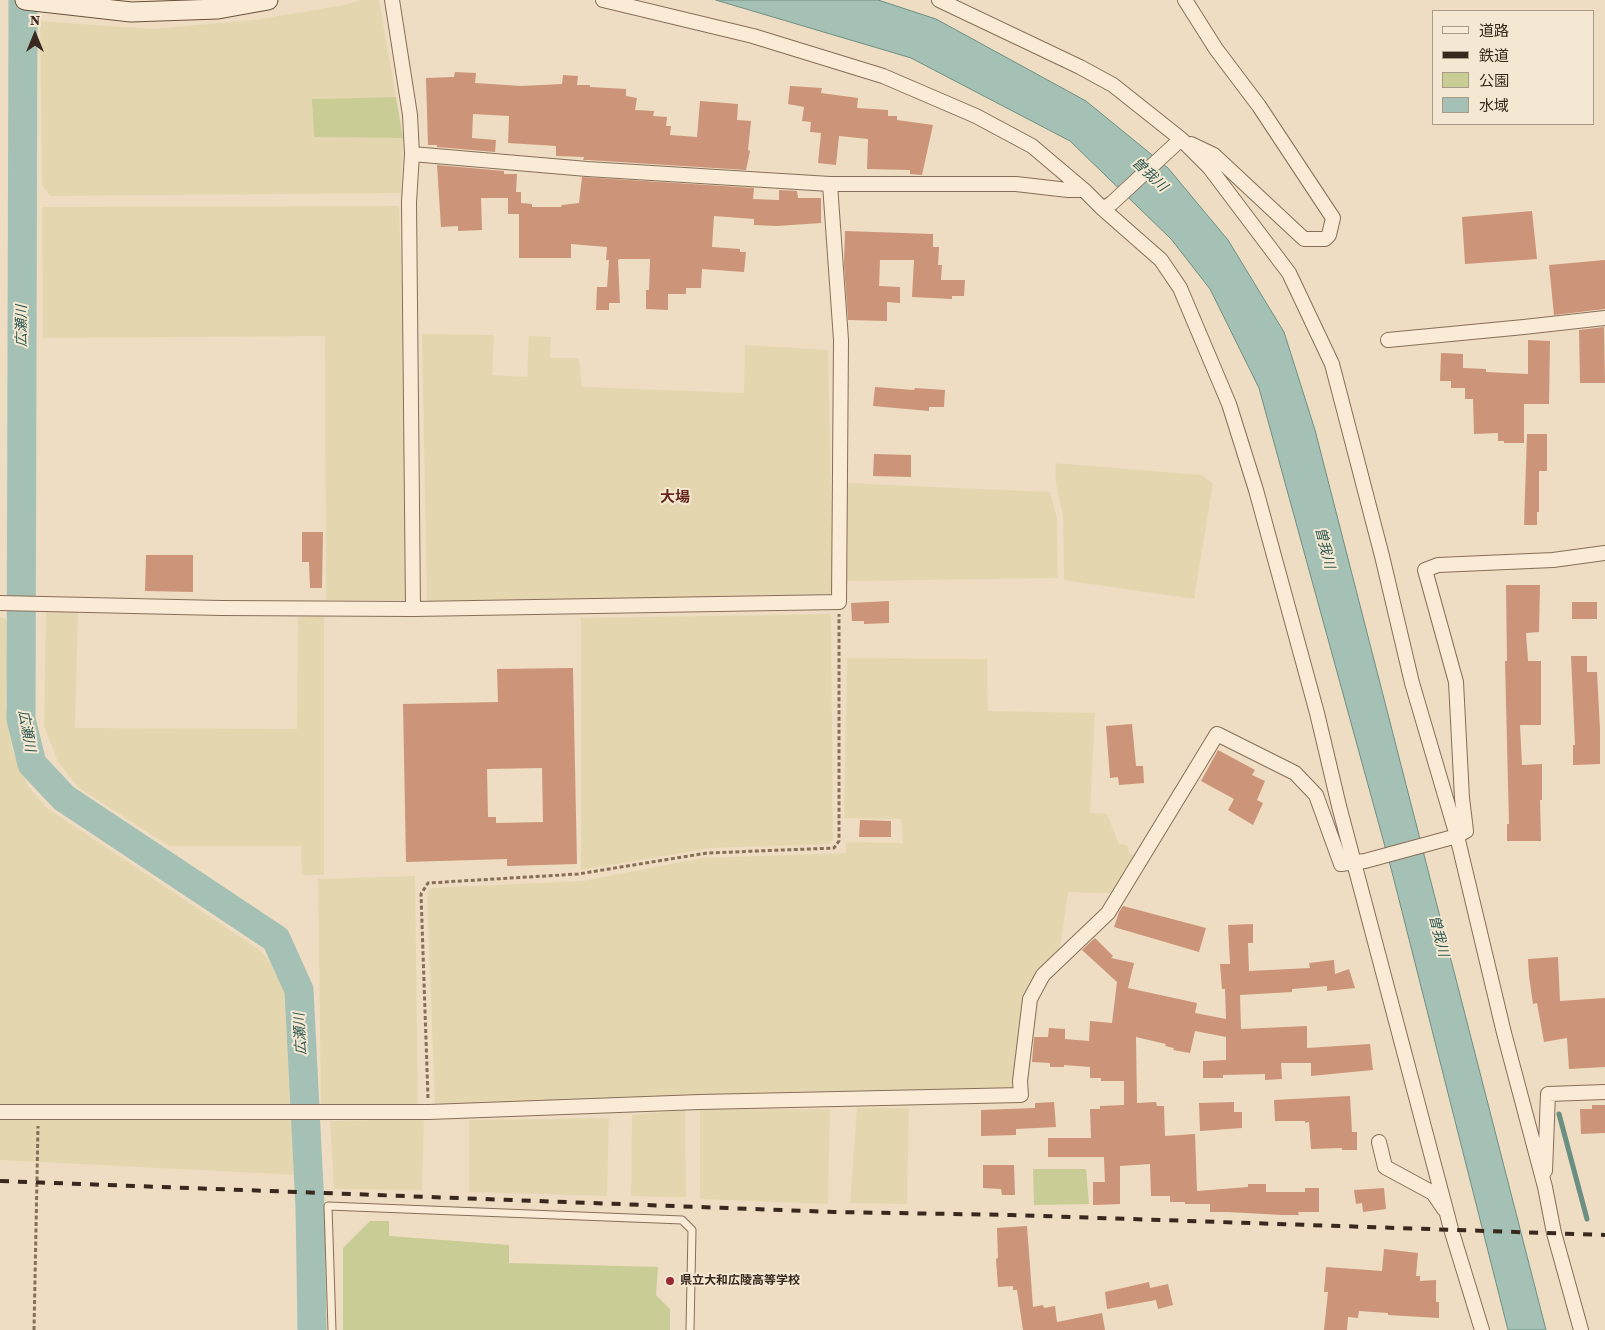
<!DOCTYPE html>
<html>
<head>
<meta charset="utf-8">
<style>
  body { margin:0 }
  #map { position:relative; width:1605px; height:1330px; overflow:hidden; background:#eeddc2; font-family:"Source Serif 4","Noto Sans JP",serif }
  canvas { display:block }
  .legend { position:absolute; left:1432px; top:10px; width:162px; height:115px; box-sizing:border-box; background:#f5e8d2; border:1px solid #a99b8a; margin:0; padding:6px 9px; list-style:none; font-size:15px; color:#38281e }
  .legend li { display:flex; align-items:center; gap:10px; height:25px }
  .legend b { width:25px; border:1px solid #a99b8a }
  .north { position:absolute; left:10px; top:10px; width:50px; height:50px; -webkit-text-stroke:4px #f5e8d2; paint-order:stroke; rotate:0deg; font-size:14px; font-weight:700; line-height:20px; text-align:center; color:#38281e }
  .north::after { content:''; display:block; margin:auto; width:18px; height:22px; background:#38281e; clip-path:polygon(50% 0,100% 100%,50% 72%,0 100%) }
</style>
</head>
<body>
<div id="map">
<canvas width="1605" height="1330"></canvas>
<ul class="legend">
<li><b style="height:6px;background:#f9ebd5"></b>道路</li>
<li><b style="height:6px;background:#38281e"></b>鉄道</li>
<li><b style="height:14px;background:#cacc96"></b>公園</li>
<li><b style="height:14px;background:#a5c1b6"></b>水域</li>
</ul>
<div class="north">N</div>
</div>
<script>
const c = document.querySelector('canvas').getContext('2d');
c.lineJoin = 'round';
function fill(path, color) { c.fillStyle = color; c.fill(path, 'evenodd'); }
function strokePath(path, color, width, dash) { c.strokeStyle = color; c.lineWidth = width; c.lineCap = dash ? 'butt' : 'round'; c.setLineDash(dash || []); c.stroke(path); }
function label(font, color, halo, rows, align = 'center') {
  c.font = font + ' "Source Serif 4","Noto Sans JP",serif'; c.lineWidth = 4; c.setLineDash([]); c.textBaseline = 'middle'; c.strokeStyle = halo; c.fillStyle = color; for (const [text, x, y, turn = 0] of rows) {
    c.save(); c.translate(x, y); c.rotate((+turn || 0) * Math.PI / 180); c.textAlign = isNaN(turn) ? turn : align; if (halo) c.strokeText(text, 0, 0); c.fillText(text, 0, 0); c.restore();
  }
}
const farmland = new Path2D(`
  M361,0H379L396,97L313,99L314,137L403,138L401,193L50,196L42,185L40,21L151,29L254,20L344,5Z
  M399,206L404,336L409,600H326L325,336L43,338L42,207Z
  M422,334L494,335L492,375L527,377L529,336L551,337L550,358H579L582,387L744,393L745,345L828,350L833,588L828,597L427,604Z
  M1055,463L1202,475L1213,484L1194,599L1064,580L1063,516L1056,484Z
  M845,483L1050,492L1057,518L1058,578L847,581Z
  M46,612H78L75,728L297,729L298,617L324,616V875H302L301,846H169L79,788L58,762L44,726Z
  M831,614L833,838L830,844L711,848L581,870V618Z
  M0,618H5L11,627L5,702L12,749L28,786L47,808L261,951L277,971L287,990L294,1017L298,1125V1175L0,1160Z
  M847,658L987,659L988,711L1095,713L1090,813L1107,814L1119,844L1127,845L1130,854H1140L1115,893L1068,892L1059,957L1036,981L1018,1083L1011,1091L435,1106L427,894L431,888L583,881L702,858L846,853V842L903,843L901,819L844,818Z
  M415,876L418,1108L321,1107L318,879Z
  M857,1108H909L907,1204L850,1203Z
  M700,1109H830L828,1204L700,1199Z
  M685,1110L686,1197L631,1196L632,1115Z
  M609,1118L607,1196L469,1192V1120Z
  M424,1119L422,1190L334,1189L330,1121Z`);
const green = new Path2D(`
  M396,97L403,138L314,137L312,99Z
  M1033,1169H1086L1089,1204L1034,1205Z
  M370,1221H389V1236L509,1245V1263L658,1267L656,1295L670,1309V1330H343V1248Z`);
const water = new Path2D(`
  M716,0H878L936,19L1086,101L1168,168L1228,240L1284,332L1315,430L1546,1330H1508L1392,872L1259,388L1210,289L1171,239L1070,141L911,58Z`);
const stream = new Path2D(`
  M1559,1114L1587,1219`);
const river = new Path2D(`
  M23,0L21,719L32,764L64,798L276,939L299,990L310,1207L312,1330`);
const building = new Path2D(`
  M455,72L476,73L475,83L521,86L562,84L563,75L578,76L577,85H590V87L626,89V96L637,98L635,110L654,111L653,116L667,117L666,126H671L670,135L697,137L700,101L738,104L737,120L751,121L748,150L750,151L746,170L588,160H583L584,157L556,156V146L508,143L509,116L473,114L472,138L496,140L495,152L437,147V145H428L426,78L454,77Z
  M790,86L822,88L821,93L858,98L857,108L888,110V116H897V120L933,125L922,175L910,174V170L867,169L868,139L839,136L836,165L818,163L821,133L810,132L811,122L802,121L804,107L788,104Z
  M437,165L504,171V174H517L516,192H521V203L532,204V207H561L562,205L579,203L582,177L754,188L753,199L779,200V190L797,191L798,198H821V223L777,226L754,225V219L714,216L712,247L740,249V252H746L744,272L702,269L701,288H686V294H668V310L646,309V290H649L650,259H620L618,260L620,303H609V310H596L597,287H607L609,260H606L607,247L571,244V258H519V214H508V198H481L482,230L458,231V226L441,227Z
  M1532,211L1537,259L1465,264L1462,217Z
  M845,231L933,234V247H939L938,265H942L941,280H965L964,296H952V299L912,297L914,260H880L879,286L900,287V303L887,302V321L848,320L844,264Z
  M1605,260V309L1554,315L1549,265Z
  M1604,327L1605,383H1580L1579,330Z
  M1528,340L1550,341L1549,404H1524V443H1504V441H1498V433L1474,434L1473,399H1465V388H1451V381H1440L1441,353L1463,354V368L1486,369V372L1528,374Z
  M875,387L914,390L915,388L945,390L944,407H929V411L873,406Z
  M1527,434H1547V471H1539V512H1537V525H1524Z
  M874,454L911,455V477L873,476Z
  M302,532H323L322,588H310L309,562H302Z
  M146,555H193V592L145,591Z
  M1506,585H1540L1539,632L1526,633L1528,661H1541V725H1520L1522,765L1542,764V800H1540L1541,841H1507V824H1509L1505,661H1507Z
  M889,601V623L864,624V621H852L851,603Z
  M1572,602H1597V619H1572Z
  M1571,656H1587V672H1597L1600,730V764L1573,765V745H1575Z
  M573,668L577,864L507,866V859L406,862L403,704L498,702L497,669ZM542,768L543,822L496,823V817H488L487,769Z
  M1132,724L1136,766H1143L1144,783L1119,785L1118,777L1110,778L1106,726Z
  M1218,750L1255,770L1252,775L1265,781L1257,800L1263,803L1253,825L1228,810L1234,799L1201,781Z
  M860,820L891,821V837H859Z
  M1123,906L1206,928L1199,952L1114,927L1119,912Z
  M1253,924V943H1248L1249,971L1310,968L1309,963L1334,960L1335,974L1349,969L1355,988L1327,991V986L1292,989V992L1240,995L1241,1029L1307,1026V1048L1370,1044L1373,1070L1311,1076V1063H1281L1282,1079L1265,1080V1074L1223,1075V1078H1203V1061L1226,1060V1037L1195,1031L1190,1053L1173,1050L1174,1048L1165,1046L1166,1044L1136,1037L1137,1103L1156,1102L1157,1106H1164L1165,1136L1195,1134L1197,1191L1248,1187V1184H1266V1192H1305V1188H1319V1212H1298L1299,1215H1282L1228,1212H1210V1204H1185V1202H1170V1196H1151L1150,1164L1120,1166V1204L1093,1205V1182H1105L1104,1157H1048V1138H1091L1090,1109H1100V1106L1124,1105V1081H1101V1078H1090V1067L1064,1065V1067H1050V1063L1032,1062L1034,1037H1048L1049,1028L1065,1029V1039L1089,1041L1090,1021L1112,1023L1117,982L1082,950L1095,938L1113,956L1111,958L1134,963L1128,988L1197,1003L1195,1013L1226,1019L1225,989H1222L1220,964H1230L1228,925Z
  M1558,957L1560,1001L1605,998V1067L1569,1069L1567,1038L1544,1042L1537,1003L1533,1004L1529,976L1528,959Z
  M1350,1096L1352,1132H1357V1150H1342V1148L1311,1149L1309,1122L1305,1123V1121H1275L1274,1100Z
  M1054,1102L1056,1127L1016,1129V1135L981,1136V1110L1035,1108V1103Z
  M1234,1102V1112H1242V1128L1200,1131L1199,1103Z
  M1592,1105H1605V1133L1581,1134L1580,1109H1592Z
  M983,1165H1014L1015,1195H1002L1001,1189L983,1188Z
  M1384,1188L1386,1209L1363,1212L1362,1203L1356,1204L1354,1190Z
  M1027,1226L1033,1307L1043,1305L1044,1308L1055,1306L1057,1322L1102,1313L1105,1330H1023L1017,1290H1013V1286L998,1287L996,1259L998,1258L997,1228Z
  M1384,1249L1418,1253L1416,1276H1420V1281L1436,1280V1302H1439V1318L1388,1315V1313L1359,1311L1358,1318L1348,1317L1347,1330H1324L1328,1292H1324L1326,1267L1382,1271Z
  M1149,1282L1150,1288L1168,1284L1173,1305L1158,1309L1156,1300L1107,1309L1105,1292Z`);
const path = new Path2D(`
  M428,1098L421,894L428,883L578,874L707,853L834,848L839,841V614
  M34,1330L38,1126`);
const service = new Path2D(`
  M332,1330L328,1206L682,1220L692,1230L690,1330`);
const minor = new Path2D(`
  M392,0L410,115L412,154L409,202L413,609
  M603,0L753,36L883,76L976,116L1032,146L1084,190L1103,209L1161,260L1180,288L1229,404L1256,490L1317,713L1339,806L1451,1229L1482,1330
  M939,0L1080,67L1113,85L1181,139L1209,167L1289,273L1332,364L1382,556L1412,683L1457,836L1504,1033L1545,1187L1554,1233L1581,1330
  M1185,0L1216,49L1259,106L1333,218L1329,235L1325,239H1304L1214,155L1191,144
  M412,154L587,169L830,184H1016L1068,190H1084
  M1103,209L1112,203L1181,139
  M1388,340L1524,327L1605,318
  M0,603L221,608L413,609L839,602L841,340L830,184
  M0,1112H429L700,1102L1021,1095L1020,1081L1030,999L1043,975L1108,913L1217,734L1295,773L1316,795L1341,864L1365,861L1457,836L1466,831L1462,798L1456,682L1425,570L1438,565L1553,560L1605,553
  M1379,1142L1385,1167L1433,1193L1444,1209
  M1545,1171L1548,1094L1605,1092`);
const secondary = new Path2D(`
  M25,0L131,12L218,9L268,0`);
const rail = new Path2D(`
  M0,1181L834,1212L1012,1215L1605,1235`);
const markers = [
  [670,1281,5,"#972933"]
];
const poiNames = [
  ["県立大和広陵高等学校",680,1281]
];
const waterNames = [
  ["曽我川",1149,175,43],
  ["広瀬川",22,326,-90],
  ["曽我川",1324,548,76],
  ["広瀬川",26,731,80],
  ["曽我川",1438,936,76],
  ["広瀬川",301,1034,-93]
];
const quarterNames = [
  ["大場",675,498]
];
fill(farmland, '#e4d7b0');
fill(green, '#cacc96');
fill(water, '#a5c1b6');
strokePath(water, '#6c8f83', 1);
strokePath(stream, '#6c8f83', 5);
strokePath(river, '#a5c1b6', 29);
fill(building, '#cc9478');
strokePath(service, '#886e59', 9);
strokePath(minor, '#886e59', 16);
strokePath(secondary, '#6a503d', 21);
strokePath(path, '#886e59', 3, [4, 2.5]);
strokePath(service, '#f9ebd5', 7);
strokePath(minor, '#f9ebd5', 14);
strokePath(secondary, '#f9ebd5', 19);
strokePath(rail, '#38281e', 4, [9, 9]);
for (const [x, y, r, color] of markers) { const dot = new Path2D(); dot.arc(x, y, r, 0, 2 * Math.PI); c.fillStyle = color; c.fill(dot); strokePath(dot, '#f5e8d2', 2); }
label('bold 12px', '#38281e', '#f5e8d2', poiNames, 'left');
label('italic 14px', '#2d5851', '#f5e8d2', waterNames);
label('bold 15px', '#65261d', '#f5e8d2', quarterNames);
</script>
</body>
</html>
